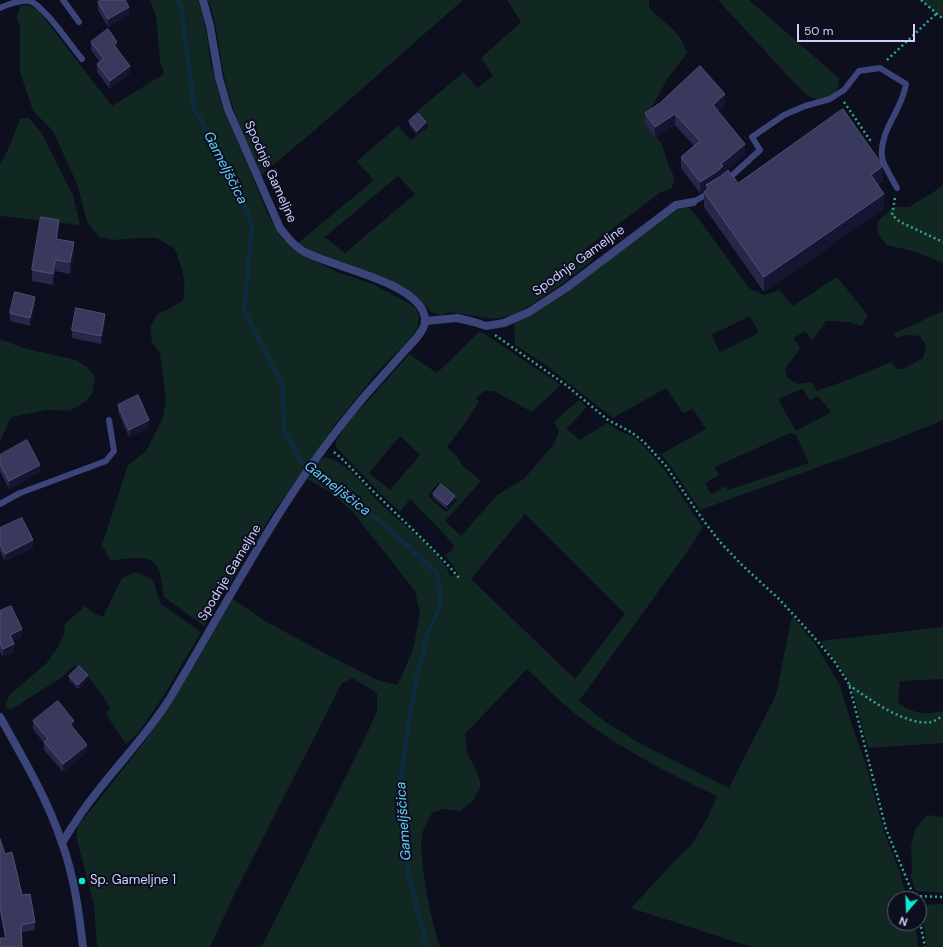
<!DOCTYPE html>
<html>
<head>
<meta charset="utf-8">
<style>
  body { margin:0 }
  #map { position:relative; width:943px; height:947px; overflow:hidden; background:#0d0e1e; font-family:"DM Sans",sans-serif }
  canvas { display:block }
  .north { position:absolute; left:887px; top:891px; width:40px; height:40px; box-sizing:border-box; background:#0d0e1e; border:1px solid #5a5c77; border-radius:50%; rotate:199deg; font-size:11px; font-weight:700; line-height:16px; text-align:center; color:#cdd1fc }
  .north::after { content:''; display:block; margin:auto; width:14px; height:18px; background:#0ee7d1; clip-path:polygon(50% 0,100% 100%,50% 72%,0 100%) }
  .scale { position:absolute; left:797px; top:24px; width:118px; height:18px; box-sizing:border-box; border:2px solid #cdd1fc; border-top:0; padding-left:5px; font-size:12px; line-height:14px; white-space:nowrap; color:#cdd1fc; -webkit-text-stroke:3px #0d0e1e; paint-order:stroke }
</style>
</head>
<body>
<div id="map">
<canvas width="943" height="947"></canvas>
<div class="north">N</div>
<div class="scale">50 m</div>
</div>
<script>
const c = document.querySelector('canvas').getContext('2d');
c.lineJoin = 'round';
function fill(path, color) { c.fillStyle = color; c.fill(path, 'evenodd'); }
function strokePath(path, color, width, dash) { c.strokeStyle = color; c.lineWidth = width; c.lineCap = dash ? 'butt' : 'round'; c.setLineDash(dash || []); c.stroke(path); }
function label(font, color, halo, rows, align = 'center') {
  c.font = font + ' "DM Sans",sans-serif'; c.lineWidth = 4; c.setLineDash([]); c.textBaseline = 'middle'; c.strokeStyle = halo; c.fillStyle = color; for (const [text, x, y, turn = 0] of rows) {
    c.save(); c.translate(x, y); c.rotate((+turn || 0) * Math.PI / 180); c.textAlign = isNaN(turn) ? turn : align; if (halo) c.strokeText(text, 0, 0); c.fillText(text, 0, 0); c.restore();
  }
}
const green = new Path2D(`
  M150,0H198L202,11L207,36L211,65L220,99L268,214L281,237L294,250L337,272L373,284L410,304L416,309L419,316L417,329L408,341L379,370L334,426L311,459L271,516L204,626L164,597C162,588 162,577 158,568C157,566 154,562 152,561C144,556 120,559 111,561L104,549L101,548L128,465L146,451L163,418L166,400L160,353L152,342L150,328L158,313L167,310L183,301C187,279 182,270 175,249L157,238H137L114,240L99,237L87,222L77,184L53,131L33,111L20,72V28L17,17L20,6L28,5L38,10L112,106L164,74L160,61L156,16Z
  M208,0H463L315,130L261,175C247,145 233,113 225,80C219,54 218,26 208,0Z
  M507,0H649V7C658,19 672,25 680,38C683,42 685,48 687,53L668,78L650,110L649,127L662,144L668,164L675,179L671,189L661,192L584,250L593,260L562,284L537,301L513,315L494,319L449,312L440,315L432,313L416,295L404,288L378,275L314,252L298,243L373,181L369,174L356,162L398,126L411,140L428,127L417,111L464,72L477,88L493,76L481,58L521,22ZM398,176L415,194L345,253L325,237Z
  M718,0H749L839,78C838,91 836,94 826,101L809,97L786,74Z
  M920,0H943V19Z
  M29,118L41,132L73,195L80,225L0,216V165L10,145L20,119Z
  M943,185V263L913,251L886,245L877,231L878,221L894,207H909L932,193Z
  M688,207L695,214L750,289L765,295L779,290L793,306L837,277L868,315L862,326L850,322L826,321L812,341L805,331L794,338L800,349L785,369L787,378L799,384L812,382L817,391L847,380L891,362L897,369H903L923,358L926,346L920,336L907,335L897,338L893,334L943,311V420L896,439L700,510L671,467L661,454L706,429L693,409L683,413L666,388L613,418L543,363L515,345L514,323L626,247L680,208ZM750,316L759,333L720,352L711,335ZM802,389L810,400L818,396L831,412L796,431L778,399ZM790,433L796,435L809,463L728,490L726,486L711,494L705,483L719,475L715,467Z
  M480,331L561,385L532,412L494,391H484L476,398L479,402L468,419L447,447L456,455L463,466L481,481L445,521L461,536L497,495L524,479L554,444L559,431L554,422L579,400L587,407L566,429L580,440L607,423L621,432L634,437L643,445L664,469L694,515L703,527L687,552L579,701L607,723L641,744L729,788L776,695L792,616L814,642L840,685L849,716L866,765L884,832L897,865L908,899H895V923H915L918,947H751L631,908L670,866L692,844L709,815L717,796C672,775 626,752 586,722C565,707 546,687 527,669L465,734L467,753L476,769L481,785L473,801L460,811L443,809L432,813C428,821 423,828 422,836C420,846 422,857 423,868C426,895 432,921 440,947H259L263,944L364,740L377,711V693L353,678L342,683L236,891L210,947H97L94,905L76,836L78,826L145,741L193,667L233,599L265,621L317,649L377,680L397,685L404,671L413,649L420,613L415,591L352,511L327,490L307,479L320,460L325,457C332,459 338,461 344,466C357,476 369,492 381,504C397,520 446,556 450,576L459,575L445,555L452,551L454,546L445,535L410,499L400,512L380,493L336,447V442L347,423L374,394L409,354L437,373ZM400,436L420,455L390,490L369,473ZM438,483L457,500L446,512L428,496ZM525,514L625,614L575,679L471,579Z
  M0,339L23,348L76,360L87,367L95,377L92,393L86,401L77,407L69,411L46,410L11,417L0,442Z
  M135,572L150,578L154,582L160,603L201,632L163,697L138,733L126,744L106,714L110,707L91,680L75,665L61,678L10,710L5,706L10,694L46,664L58,647L64,634L65,624L85,606L95,614L103,617L122,578Z
  M943,627V679L900,681L898,703C915,714 923,715 943,711V743L868,748L851,685L840,667L820,641Z
  M927,815L943,817V893L916,891L910,875L912,873L911,846L915,830Z
  M943,904V947H927L921,905Z`);
const stream = new Path2D(`
  M178,0L181,6L194,108L240,191L252,227L244,311L283,386L284,431L301,461L364,508L406,544L437,574L441,605L428,632L415,685L400,780L408,872L427,947`);
const path = new Path2D(`
  M921,0L943,19
  M887,60L936,14
  M844,102L872,143
  M895,198L892,215L900,222L943,242
  M495,335L566,385L608,420L631,432L644,442L666,466L703,520L720,542L743,566L779,599L813,636L834,661L849,684L886,829L915,899
  M334,452C350,465 361,480 376,494C404,522 433,547 459,578
  M849,685C869,699 906,726 931,722C935,721 939,718 943,716
  M915,896L943,897
  M919,917L925,947`);
const service = new Path2D(`
  M63,0L79,22
  M0,8C9,4 20,0 30,1C45,7 71,46 82,59
  M726,181L760,150L752,137L784,115L805,106L830,99L844,90L859,71L880,68L906,84C903,109 879,130 882,157C883,165 893,180 897,188
  M693,202L711,192
  M0,504L20,493L106,461L114,451L109,420`);
const minor = new Path2D(`
  M425,321L457,318L474,322L486,326L504,323L529,312L566,288L676,205L693,202
  M62,843C73,825 84,808 97,792C121,761 149,732 170,698C228,602 279,501 350,414C366,393 384,375 401,355C408,347 417,339 422,330C425,325 426,319 424,314C414,281 331,267 303,251C293,245 287,237 280,228L228,109L219,78L210,26L203,0`);
const tertiary = new Path2D(`
  M0,717C23,758 47,798 62,843C74,876 79,912 83,947`);
const wall = new Path2D(`
  M98,2L129,15L108,27L98,10Z
  M91,42L117,49L130,73L110,89L97,72V64L100,62L91,50Z
  M725,105L718,112L745,155L723,173V174L738,183L883,181L878,185L884,209L764,292L704,207V192L706,190V189L700,193L681,168V157L694,146L675,125L655,138L645,124V113Z
  M409,121L426,126L417,135L409,125Z
  M59,232L58,239L74,253L70,274L55,271L53,285L32,281V270Z
  M35,305L30,326L10,321V313Z
  M105,322L101,344L72,338V330Z
  M118,405L149,428L129,437L118,412Z
  M0,455L40,472L9,489L0,472Z
  M433,494L455,499L447,509L433,498Z
  M0,528L33,548L5,561L0,551Z
  M0,611L22,637L13,641L14,652L3,657L0,652Z
  M69,676L88,679L78,689L69,680Z
  M33,721L74,729L87,752L63,772L44,750V743L33,729Z
  M0,839L5,854L22,895L35,922V930L21,932L22,947L5,938L0,913Z`);
const shadedWall = new Path2D(`
  M129,7V15L108,27V19Z
  M117,42V50L114,45Z
  M130,66V73L110,89V81Z
  M725,94V105L713,116V105Z
  M675,114V125L655,138V127Z
  M426,122V126L417,135V131Z
  M745,144V155L723,173V177L706,185V189L700,193V182Z
  M883,166V181L871,190V175Z
  M884,194V209L764,292V277Z
  M59,220V232L56,250V239Z
  M74,242V253L70,274V262Z
  M55,260V271L53,285V274Z
  M35,297V305L30,326V318Z
  M105,314V322L101,344V336Z
  M149,420V428L129,437V430Z
  M40,465V472L9,489V481Z
  M455,496V499L447,509V505Z
  M33,540V548L5,561V554Z
  M22,629V637L10,642V635Z
  M14,644V652L3,657V649Z
  M88,675V679L78,689V685Z
  M74,721V729L70,732V724Z
  M87,745V752L63,772V764Z`);
const building = new Path2D(`
  M101,0H125L129,7L108,19L98,2Z
  M108,29L117,42L114,45L130,66L110,81L97,64L104,59L91,42Z
  M700,66L725,94L713,105L745,144L721,164L723,166L716,172L700,182L681,157L700,141L675,114L655,127L645,113L660,103Z
  M843,109L883,166L871,175L884,194L764,277L704,192L709,188L706,185L721,176L728,170L738,183Z
  M418,113L426,122L417,131L409,121Z
  M41,217L59,220L56,239L74,242L70,262L55,260L53,274L32,270Z
  M15,292L35,297L30,318L10,313Z
  M76,308L105,314L101,336L72,330Z
  M138,395L149,420L129,430L118,405Z
  M27,440L40,465L9,481L0,464V455Z
  M441,484L455,496L447,505L433,494Z
  M22,518L33,540L5,554L0,544V528Z
  M11,606L22,629L10,635L14,644L3,649L0,644V611Z
  M79,666L88,675L78,685L69,676Z
  M58,701L74,721L70,724L87,745L63,764L44,742L48,739L33,721Z
  M0,839L5,854L12,852L22,895L30,894L35,922L21,925L22,947H0V938H6L0,905Z`);
const markers = [
  [82,881,4,"#0ee7d1"]
];
const streetNames = [
  ["Spodnje Gameljne",270,172,66],
  ["Spodnje Gameljne",579,261,-36],
  ["Spodnje Gameljne",230,573,-59]
];
const poiNames = [
  ["Sp. Gameljne 1",90,881]
];
const waterNames = [
  ["Gameljščica",225,168,63],
  ["Gameljščica",337,489,38],
  ["Gameljščica",404,821,-94]
];
fill(green, '#112722');
strokePath(stream, '#0e2c40', 4.5);
strokePath(path, '#34a88a', 2.5, [2, 3]);
strokePath(service, '#3b457a', 6);
strokePath(minor, '#3b457a', 8);
strokePath(tertiary, '#3b457a', 8);
fill(wall, '#27274a');
fill(shadedWall, '#151531');
fill(building, '#38395d');
strokePath(building, '#505176', 1);
for (const [x, y, r, color] of markers) { const dot = new Path2D(); dot.arc(x, y, r, 0, 2 * Math.PI); c.fillStyle = color; c.fill(dot); strokePath(dot, '#0d0e1e', 1.5); }
label('13px', '#cdd1fc', '#0d0e1e', streetNames);
label('13px', '#cdd1fc', '#0d0e1e', poiNames, 'left');
label('italic 14px', '#61cff6', '#0d0e1e', waterNames);
</script>
</body>
</html>
